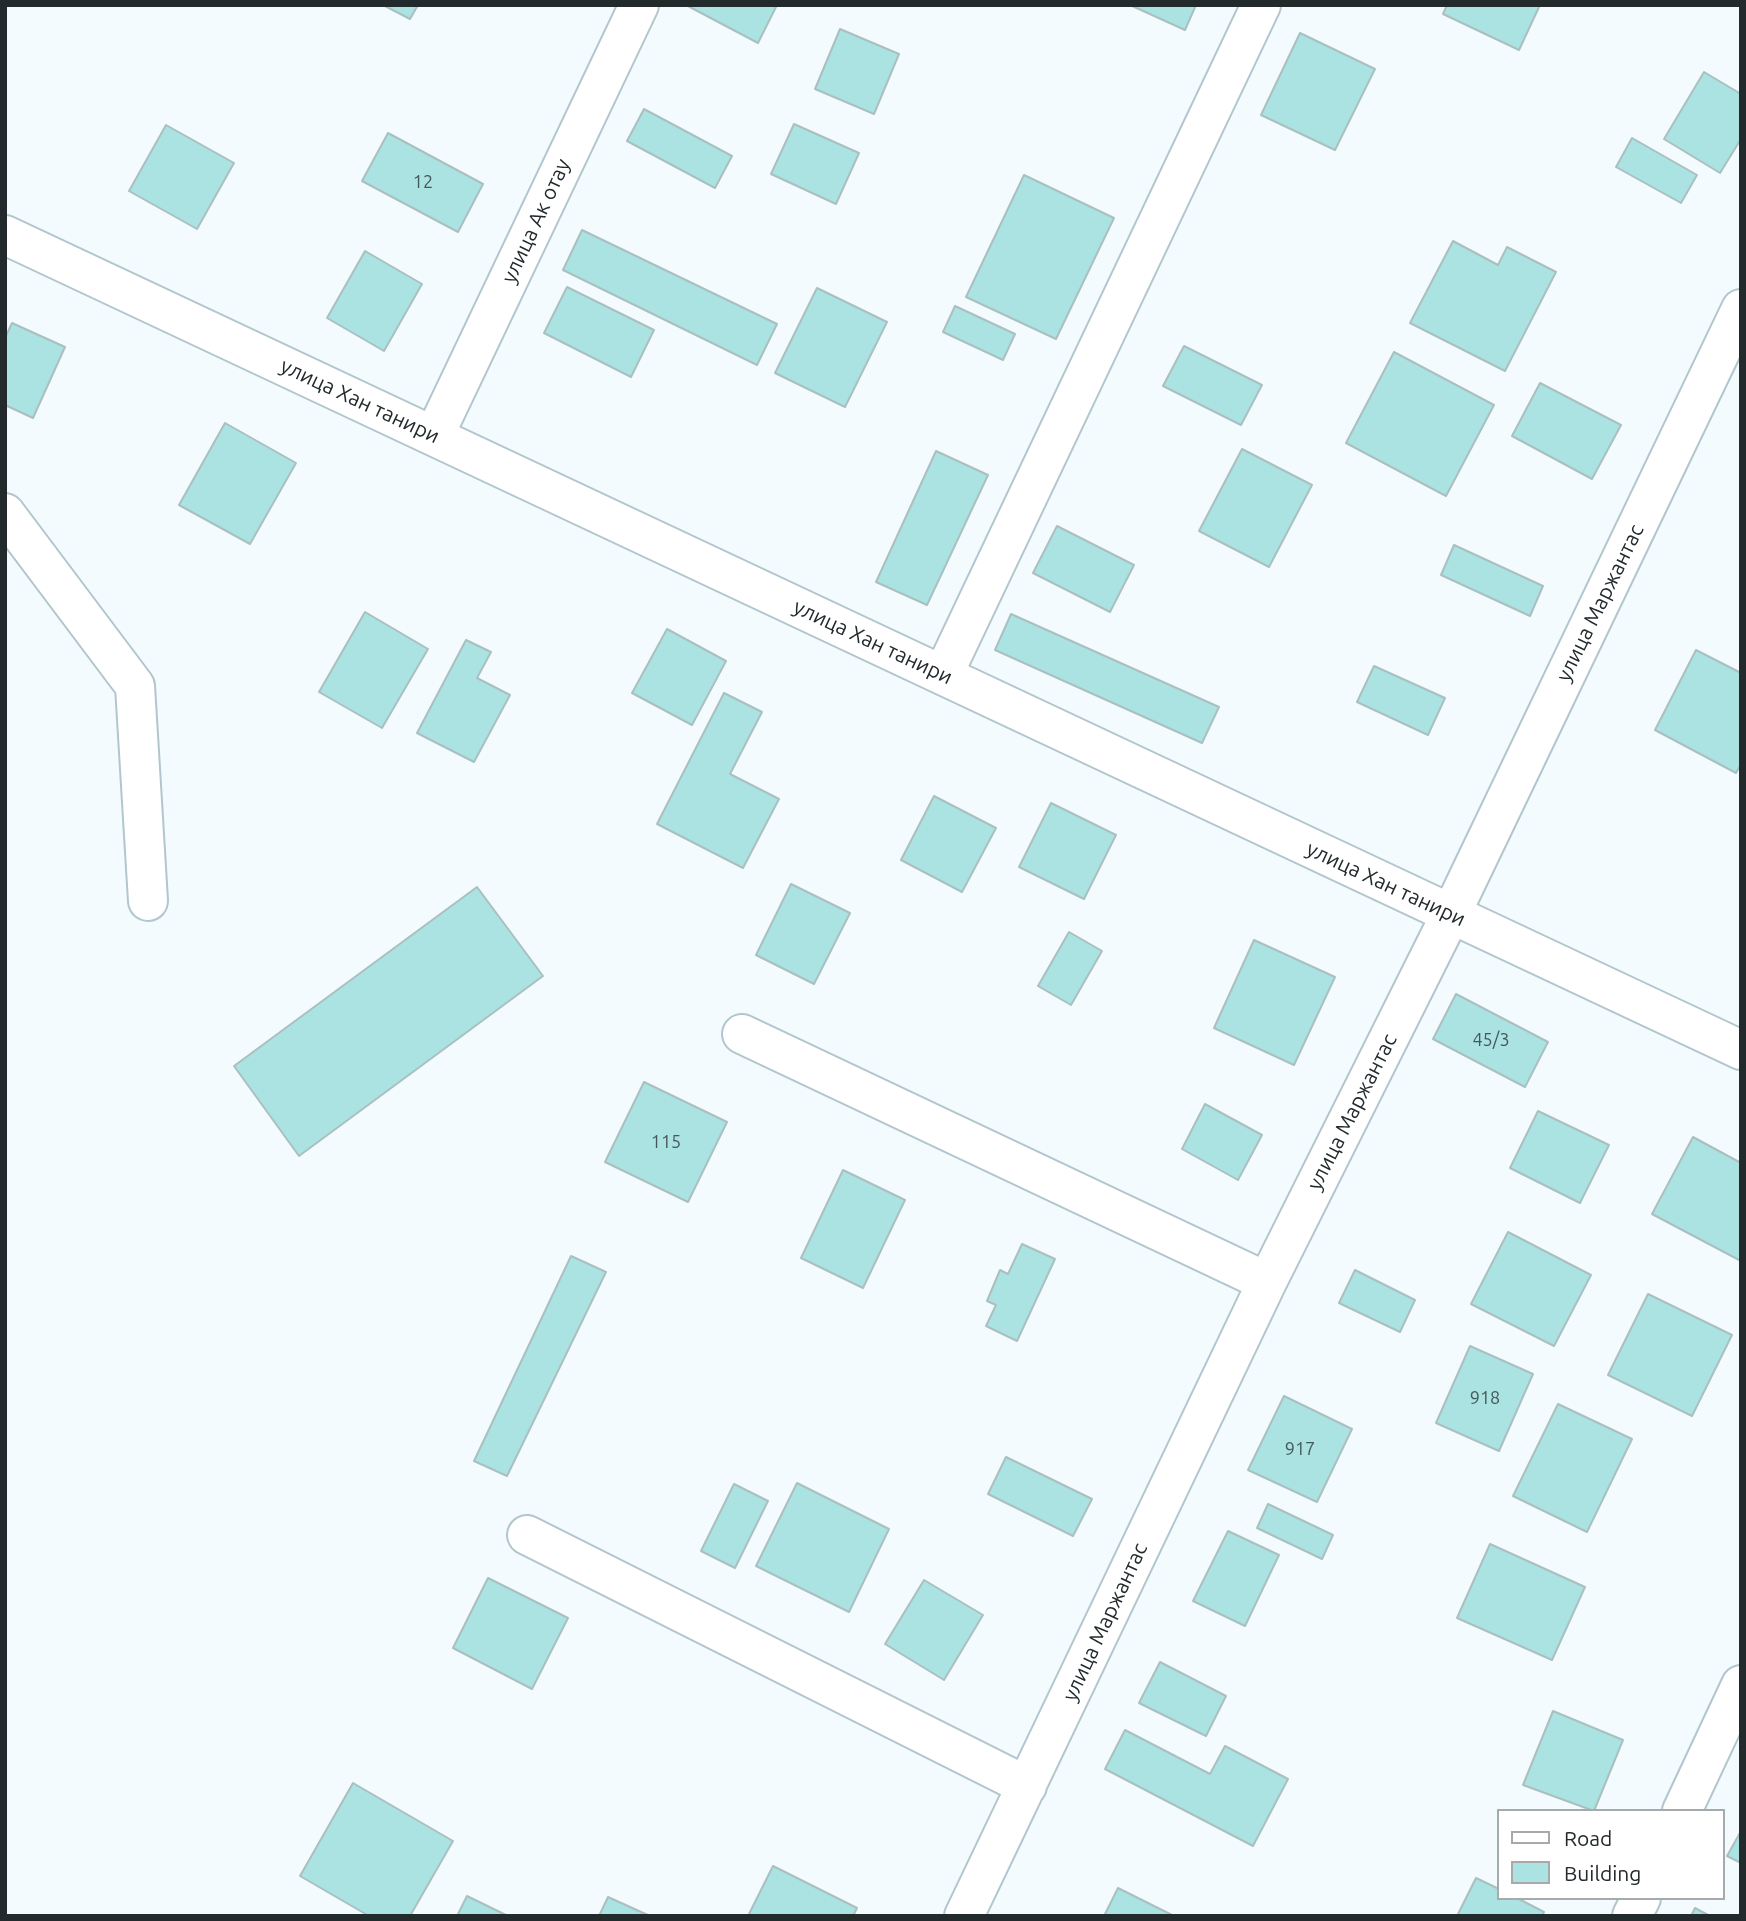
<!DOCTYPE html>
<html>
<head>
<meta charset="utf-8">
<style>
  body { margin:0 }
  #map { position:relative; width:1746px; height:1921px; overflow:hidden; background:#f3fbfe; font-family:Ubuntu,sans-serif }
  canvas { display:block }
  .frame { position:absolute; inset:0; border:7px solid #222a2c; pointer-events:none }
  .legend { position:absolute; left:1497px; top:1809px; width:228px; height:91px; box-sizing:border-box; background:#fff; border:2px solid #a7aaab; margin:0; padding:9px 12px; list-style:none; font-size:21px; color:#222a2c }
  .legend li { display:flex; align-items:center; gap:14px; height:35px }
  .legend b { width:35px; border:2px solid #a7aaab }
</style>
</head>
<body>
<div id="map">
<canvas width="1746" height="1921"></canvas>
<div class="frame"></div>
<ul class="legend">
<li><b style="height:9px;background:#fff"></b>Road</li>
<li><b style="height:19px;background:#abe2e2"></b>Building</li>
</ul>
</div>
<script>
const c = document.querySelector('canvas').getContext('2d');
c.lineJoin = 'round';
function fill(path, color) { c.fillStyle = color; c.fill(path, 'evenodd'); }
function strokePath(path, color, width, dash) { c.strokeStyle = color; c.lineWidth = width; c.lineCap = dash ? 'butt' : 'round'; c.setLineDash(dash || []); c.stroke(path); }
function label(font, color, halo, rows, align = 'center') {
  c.font = font + ' Ubuntu,sans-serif'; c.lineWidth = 5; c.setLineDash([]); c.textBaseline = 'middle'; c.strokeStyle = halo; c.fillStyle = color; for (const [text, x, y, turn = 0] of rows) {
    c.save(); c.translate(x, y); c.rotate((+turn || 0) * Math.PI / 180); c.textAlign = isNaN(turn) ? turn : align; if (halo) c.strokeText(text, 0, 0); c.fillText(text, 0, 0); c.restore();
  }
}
const building = new Path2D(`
  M383,5H418L410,19Z
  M686,5H772L776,7L758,43Z
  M1130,5H1196L1185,30Z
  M1447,5H1540L1519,50L1443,14Z
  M840,29L899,54L874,114L815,89Z
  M1300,33L1375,69L1335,150L1261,115Z
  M1704,72L1741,94V139L1720,173L1664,139Z
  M644,109L732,156L715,188L627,141Z
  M794,124L859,153L836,204L771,174Z
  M166,125L234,163L197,229L129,191Z
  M388,133L483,184L458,232L362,181Z
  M1632,138L1697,175L1681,203L1616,167Z
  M1024,175L1114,218L1056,339L966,297Z
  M582,230L777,324L757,365L563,270Z
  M1453,241L1498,265L1507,247L1556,272L1505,371L1410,323Z
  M365,251L422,284L384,351L327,318Z
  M567,287L654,330L631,377L544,333Z
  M817,288L887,322L845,407L775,373Z
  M955,306L1015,334L1003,360L943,332Z
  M12,323L65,347L33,418L5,405V338Z
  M1184,346L1262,385L1241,425L1163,386Z
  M1394,352L1494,405L1446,496L1346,443Z
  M1540,383L1621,425L1592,479L1512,436Z
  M225,423L296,463L250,544L179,505Z
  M1242,449L1312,485L1269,567L1199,531Z
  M936,451L988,475L927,605L876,582Z
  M1057,526L1134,565L1110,612L1033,573Z
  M1454,545L1543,586L1530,616L1441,575Z
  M365,612L428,649L382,728L319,692Z
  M1011,614L1219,707L1202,743L995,650Z
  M667,629L726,661L692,725L632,693Z
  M466,640L491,652L477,678L510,695L474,762L417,733Z
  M1696,650L1741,673V764L1736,773L1655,730Z
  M1374,666L1445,698L1428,735L1357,702Z
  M724,693L762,712L730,774L779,799L743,868L657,824Z
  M934,796L996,828L962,892L901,860Z
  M1051,803L1116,835L1084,899L1019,867Z
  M791,884L850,913L814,984L756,955Z
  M477,887L543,976L299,1156L234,1066Z
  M1069,932L1102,951L1071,1005L1038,986Z
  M1254,940L1335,977L1294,1065L1214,1028Z
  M1456,994L1548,1042L1525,1087L1433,1039Z
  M644,1082L727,1122L688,1202L605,1162Z
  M1205,1104L1262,1135L1238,1180L1182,1149Z
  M1538,1111L1609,1145L1580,1203L1510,1168Z
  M1693,1137L1741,1163V1261L1652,1214Z
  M843,1170L905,1200L863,1288L801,1258Z
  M1508,1232L1591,1275L1554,1346L1471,1304Z
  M1022,1244L1055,1259L1017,1341L986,1326L996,1305L987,1301L1000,1270L1008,1274Z
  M571,1256L606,1272L507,1476L474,1461Z
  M1355,1270L1415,1300L1400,1332L1339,1303Z
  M1648,1294L1732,1335L1692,1416L1608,1375Z
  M1470,1346L1533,1374L1499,1451L1436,1423Z
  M1284,1396L1352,1429L1317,1502L1248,1470Z
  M1558,1404L1632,1439L1587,1532L1513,1496Z
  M1006,1457L1092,1499L1073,1536L988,1494Z
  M797,1483L889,1529L849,1612L756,1566Z
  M734,1484L768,1501L735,1568L701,1551Z
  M1268,1504L1333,1535L1322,1559L1257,1528Z
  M1228,1531L1279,1555L1245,1626L1193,1601Z
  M1490,1544L1585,1587L1552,1660L1457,1618Z
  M488,1578L568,1618L532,1689L453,1648Z
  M924,1580L983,1615L944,1680L885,1644Z
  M1160,1662L1226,1696L1206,1736L1139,1703Z
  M1553,1711L1623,1740L1594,1811L1523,1785Z
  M1125,1730L1210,1774L1225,1746L1288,1779L1253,1846L1105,1769Z
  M353,1783L453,1841L410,1916H369L300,1876Z
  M1741,1831V1863L1727,1856Z
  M773,1866L857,1908L853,1916H748Z
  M1476,1878L1499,1889V1898H1517L1544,1912L1542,1916H1457Z
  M1118,1888L1174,1916H1104Z
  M467,1896L508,1916H457Z
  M608,1897L650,1916H599Z
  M1695,1908L1710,1916H1691Z`);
const minor = new Path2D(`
  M5,235L1741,1050
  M434,436L639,5
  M5,513L135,686L148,901
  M943,675L1261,5
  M742,1034L1267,1282
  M527,1535L1027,1786
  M1682,1811L1741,1685
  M964,1916L1267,1282L1451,914L1741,309
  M1632,1916L1641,1898`);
const numberNames = [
  ["12",423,182],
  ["45/3",1491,1040],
  ["115",666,1142],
  ["918",1485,1398],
  ["917",1300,1449]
];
const streetNames = [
  ["улица Ак отау",536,221,-65],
  ["улица Хан танири",360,401,25],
  ["улица Маржантас",1600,603,-64],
  ["улица Хан танири",873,642,25],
  ["улица Хан танири",1386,884,25],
  ["улица Маржантас",1352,1112,-63],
  ["улица Маржантас",1105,1622,-65]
];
fill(building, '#abe2e2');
strokePath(building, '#aac0c0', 2);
strokePath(minor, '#b2c6cd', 42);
strokePath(minor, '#fff', 38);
label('18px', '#44585a', null, numberNames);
label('21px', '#222a2c', '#fff', streetNames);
</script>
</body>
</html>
